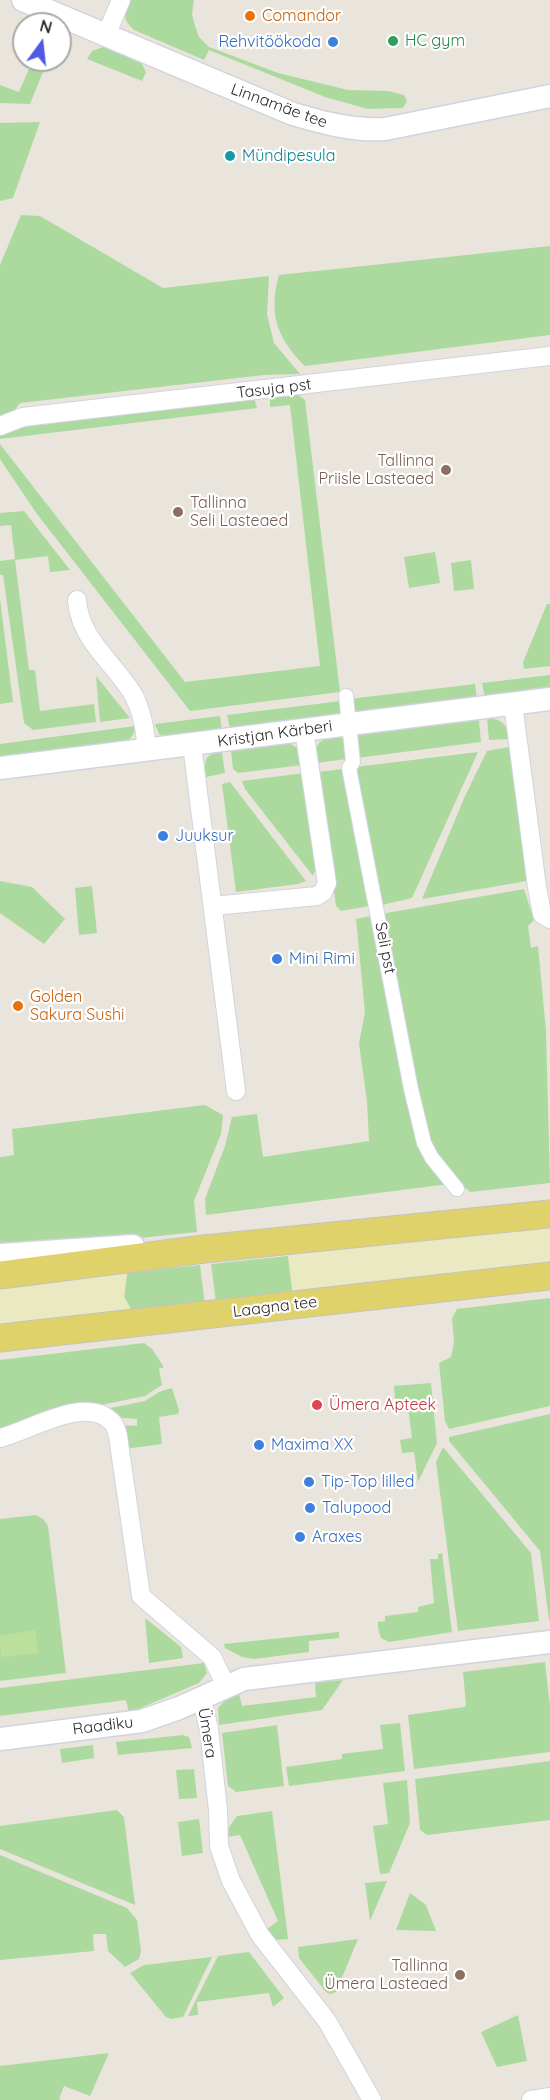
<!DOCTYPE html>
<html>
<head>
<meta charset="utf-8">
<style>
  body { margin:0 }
  #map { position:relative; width:550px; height:2100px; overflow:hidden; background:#e9e5dc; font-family:Quicksand,sans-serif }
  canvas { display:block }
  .north { position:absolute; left:12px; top:12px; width:60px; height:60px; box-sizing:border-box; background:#fff; border:2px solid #a9a9a9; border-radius:50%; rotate:15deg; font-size:16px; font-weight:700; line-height:24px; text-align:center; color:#292929 }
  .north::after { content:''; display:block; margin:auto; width:21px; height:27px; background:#4e59e5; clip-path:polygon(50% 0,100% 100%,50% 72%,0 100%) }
</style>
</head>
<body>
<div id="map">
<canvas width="550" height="2100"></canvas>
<div class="north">N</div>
</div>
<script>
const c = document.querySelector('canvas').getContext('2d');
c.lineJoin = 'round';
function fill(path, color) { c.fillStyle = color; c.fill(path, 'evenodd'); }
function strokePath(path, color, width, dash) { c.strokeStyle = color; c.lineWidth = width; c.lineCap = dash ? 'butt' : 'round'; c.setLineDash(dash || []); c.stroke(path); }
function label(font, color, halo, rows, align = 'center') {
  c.font = font + ' Quicksand,sans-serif'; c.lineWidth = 4.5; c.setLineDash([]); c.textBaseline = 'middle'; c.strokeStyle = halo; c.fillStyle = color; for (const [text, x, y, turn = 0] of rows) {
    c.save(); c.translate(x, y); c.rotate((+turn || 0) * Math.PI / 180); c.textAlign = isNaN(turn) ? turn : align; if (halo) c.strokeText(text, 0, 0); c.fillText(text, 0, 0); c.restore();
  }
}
const green = new Path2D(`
  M131,0H194L192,14L195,26L199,37L209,47L278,73L348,90L388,91L404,95L407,101L403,108L368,109L325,97L209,50L204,60L134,30C121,18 125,15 131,0Z
  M103,47L110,48L141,62L146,72L142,81L87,59L92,51Z
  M33,60H48L30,104L0,103V85L19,92Z
  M40,122L13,198L0,201V123Z
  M21,215L40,216L163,288L269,276L267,314L274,343L300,374L264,375L20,403L12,414L0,418V265Z
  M550,246V335L305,366C277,339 268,313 279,275Z
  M296,393L305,400L340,692L190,711L37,514L0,459V444L185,682L320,666L290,405L270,407V396Z
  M254,398L257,408L0,439V436L18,428Z
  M24,511L70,570L50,572L48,556L15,560L29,670H35L40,711L94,704L96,722L33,730L24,723L3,575H0V561L15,559L11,525L0,526V513Z
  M435,552L440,583L409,588L404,557Z
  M471,560L474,589L454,591L451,563Z
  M0,599L13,702L0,704Z
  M547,604H550V666L524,669L523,662Z
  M550,675V690L485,698L482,683Z
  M96,676L130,718L100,722Z
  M475,684L477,700L350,715L349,699Z
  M341,701L343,715L230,729L227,715Z
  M220,716L222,730L164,737L159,734L155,724Z
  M487,718C502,719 507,724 509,739L489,740Z
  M479,720L481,742L357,758L353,735Z
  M135,726L134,733L128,742L0,758V744Z
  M345,736L347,759L317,763C313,737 324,739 345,736Z
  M286,743C300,746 300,753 302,765L238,773L233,769L231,751Z
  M509,747L527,881L422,899L465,796L487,751Z
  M222,752L225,773L206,777C204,760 204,754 222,752Z
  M478,752L412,898L382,905L355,767Z
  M342,769L370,906L341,911L336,906L318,772Z
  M304,773L317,864L313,876L245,789L242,781Z
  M230,782L306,881L298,884L236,892L222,784Z
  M0,881L32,887L65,919L44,944L0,913Z
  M92,886L97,933L79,935L75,888Z
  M524,889L534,920L528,926L531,948L538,946L546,1031L550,1183L470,1192L457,1181L426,1143L384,917L386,913Z
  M370,916L410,1112L449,1184L206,1215L205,1199L225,1146L232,1117L257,1114L263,1157L369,1141L367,1102L359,1043L365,1012L356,919Z
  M205,1105L223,1115L221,1134L194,1201L197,1232L112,1241L0,1247V1157L14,1155L12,1129Z
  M288,1256L293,1295L216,1303L211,1264Z
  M200,1265L205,1305L133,1313L124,1297L127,1273Z
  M550,1298V1406L449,1429L445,1421L439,1363L451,1357L454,1342L452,1318L457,1309Z
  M144,1343L152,1349L164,1367L159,1369L162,1385L145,1396L96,1406L0,1432V1360Z
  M431,1383L437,1443L418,1482L414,1452L402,1453L400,1440L412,1438L407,1399L395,1400L394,1386Z
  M172,1388L179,1410L178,1414L159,1417L162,1444L124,1449L118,1425L137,1426V1419L112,1417L100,1410L145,1401L159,1392Z
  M550,1414V1620H549L540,1551L449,1441V1437Z
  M443,1447L531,1553L539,1621L458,1631L436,1462Z
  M36,1515L43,1519L48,1526L66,1673L0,1681V1519Z
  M442,1553L452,1632L389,1642L381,1638L378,1628V1622L385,1621V1616L418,1612V1607L434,1603L430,1559H438V1554Z
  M145,1618L181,1647L183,1658L149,1663Z
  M339,1632V1638L309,1641V1652L254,1659L242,1657L225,1648L224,1644Z
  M545,1662L550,1707V1752L414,1769L408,1715L464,1707L466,1705L463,1672Z
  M204,1663L207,1673L199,1683L129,1713L126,1700L0,1716V1688Z
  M343,1680L322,1710L219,1725L218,1708L227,1698L239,1693L242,1706L316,1697L315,1683Z
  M400,1723L405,1771L289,1786L286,1767L342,1759V1754L383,1749L380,1725Z
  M277,1725L284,1786L236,1792L228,1786L222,1733Z
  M183,1735L189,1737L192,1748L118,1755L116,1742Z
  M93,1745L94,1758L62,1763L60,1749Z
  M550,1761V1820L427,1835L420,1830L415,1779Z
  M194,1769L197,1798L179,1799L176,1770Z
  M407,1780L410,1823L389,1873L380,1874L373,1826L388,1824L383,1783Z
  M117,1810L124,1817L135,1905L0,1849V1826Z
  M272,1811L288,1939L275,1940L267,1929L278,1921L240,1835L227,1837L229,1827L237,1816Z
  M199,1819L203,1853L182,1856L178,1822Z
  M0,1855L127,1908L137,1920L141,1951L139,1959L125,1967L108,1951L106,1934H93L94,1951L0,1960Z
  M387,1881L370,1921L365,1883Z
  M410,1893L426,1905L436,1931L396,1930Z
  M358,1939L336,1992L330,1994L326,1992L299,1958L298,1947Z
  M249,1952L284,1998L273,2007L269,1993L197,2002L198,2015L188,2016L218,1956Z
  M212,1957L183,2017L171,2019L166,2017L130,1973L144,1965Z
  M518,2015L527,2061L497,2067L481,2032Z
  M109,2053L90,2096L64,2086L59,2099L61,2100H0V2066Z`);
const sand = new Path2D(`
  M550,1225V1265L293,1295L288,1256Z
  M127,1273L124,1297L133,1313L0,1328V1288Z`);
const pitch = new Path2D(`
  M35,1630L38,1653L1,1657L0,1636Z`);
const pedestrian = new Path2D(`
  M346,696L353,762L349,768L411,1089L424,1143L432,1158L457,1189`);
const minor = new Path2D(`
  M106,35L121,0
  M0,426L23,417L550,356
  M77,600C80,639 111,660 131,691C142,708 145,730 147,750
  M513,704L537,887L542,914L550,919
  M192,745L236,1091
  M213,906L317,896L323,892L327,883L304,730
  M0,1438C30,1431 87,1393 113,1423C115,1426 117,1432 118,1436L141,1596L212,1657L226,1686
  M201,1697L209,1729L218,1810L219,1846L231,1881L260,1935L327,2021L372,2100
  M531,2100L550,2097`);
const tertiary = new Path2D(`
  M23,0L293,114C324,123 353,131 385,129L550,96
  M0,768L550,699
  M0,1255L133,1246
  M0,1739L142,1721L179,1708L244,1679L550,1642`);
const primary = new Path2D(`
  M0,1275L204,1249L550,1214
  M0,1338L550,1276`);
const markers = [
  [250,16,6,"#e8710a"],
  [393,41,6,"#2e9e5b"],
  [333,42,6,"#3f7fe0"],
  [230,156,6,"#0f9aa8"],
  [446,470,6,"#8d6e63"],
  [178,512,6,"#8d6e63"],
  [163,836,6,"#3f7fe0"],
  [277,959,6,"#3f7fe0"],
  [18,1006,6,"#e8710a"],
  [317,1405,6,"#e0444e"],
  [259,1445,6,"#3f7fe0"],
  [309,1482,6,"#3f7fe0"],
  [310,1508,6,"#3f7fe0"],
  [300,1537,6,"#3f7fe0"],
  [460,1975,6,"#8d6e63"]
];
const foodNames = [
  ["Comandor",262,16],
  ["Golden",30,997],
  ["Sakura Sushi",30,1015]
];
const leisureNames = [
  ["HC gym",405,41]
];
const shopNames = [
  ["Rehvitöökoda",321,42,"right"],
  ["Juuksur",175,836],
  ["Mini Rimi",289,959],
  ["Maxima XX",271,1445],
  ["Tip-Top lilled",321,1482],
  ["Talupood",322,1508],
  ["Araxes",312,1537]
];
const streetNames = [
  ["Linnamäe tee",279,106,20],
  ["Tasuja pst",274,389,-7],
  ["Kristjan Kärberi",275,734,-8],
  ["Seli pst",385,948,79],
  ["Laagna tee",275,1307,-7],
  ["Raadiku",103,1726,-7],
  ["Ümera",207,1733,81]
];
const cultureNames = [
  ["Mündipesula",242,156]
];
const educationNames = [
  ["Tallinna",434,461],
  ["Priisle Lasteaed",434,479],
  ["Tallinna",190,503,"left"],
  ["Seli Lasteaed",190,521,"left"],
  ["Tallinna",448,1966],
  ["Ümera Lasteaed",448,1984]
];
const healthNames = [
  ["Ümera Apteek",329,1405]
];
fill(green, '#acda9e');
fill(sand, '#ebe9c2');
fill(pitch, '#bce09b');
strokePath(pedestrian, '#d2d3e0', 16);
strokePath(minor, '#d2d3e0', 20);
strokePath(tertiary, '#d2d3e0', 25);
strokePath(primary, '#c3c3c3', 29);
strokePath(pedestrian, '#fff', 14);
strokePath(minor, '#fff', 18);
strokePath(tertiary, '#fff', 22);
strokePath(primary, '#e0d26a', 27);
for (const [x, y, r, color] of markers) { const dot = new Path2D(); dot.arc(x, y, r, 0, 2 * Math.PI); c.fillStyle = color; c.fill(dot); strokePath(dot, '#fff', 2); }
label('16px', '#c56008', '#fff', foodNames, 'left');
label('16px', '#27864d', '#fff', leisureNames, 'left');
label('16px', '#366cbe', '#fff', shopNames, 'left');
label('16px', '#292929', '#fff', streetNames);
label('16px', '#0d838f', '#fff', cultureNames, 'left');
label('16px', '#785e54', '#fff', educationNames, 'right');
label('16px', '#be3a42', '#fff', healthNames, 'left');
</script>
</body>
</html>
